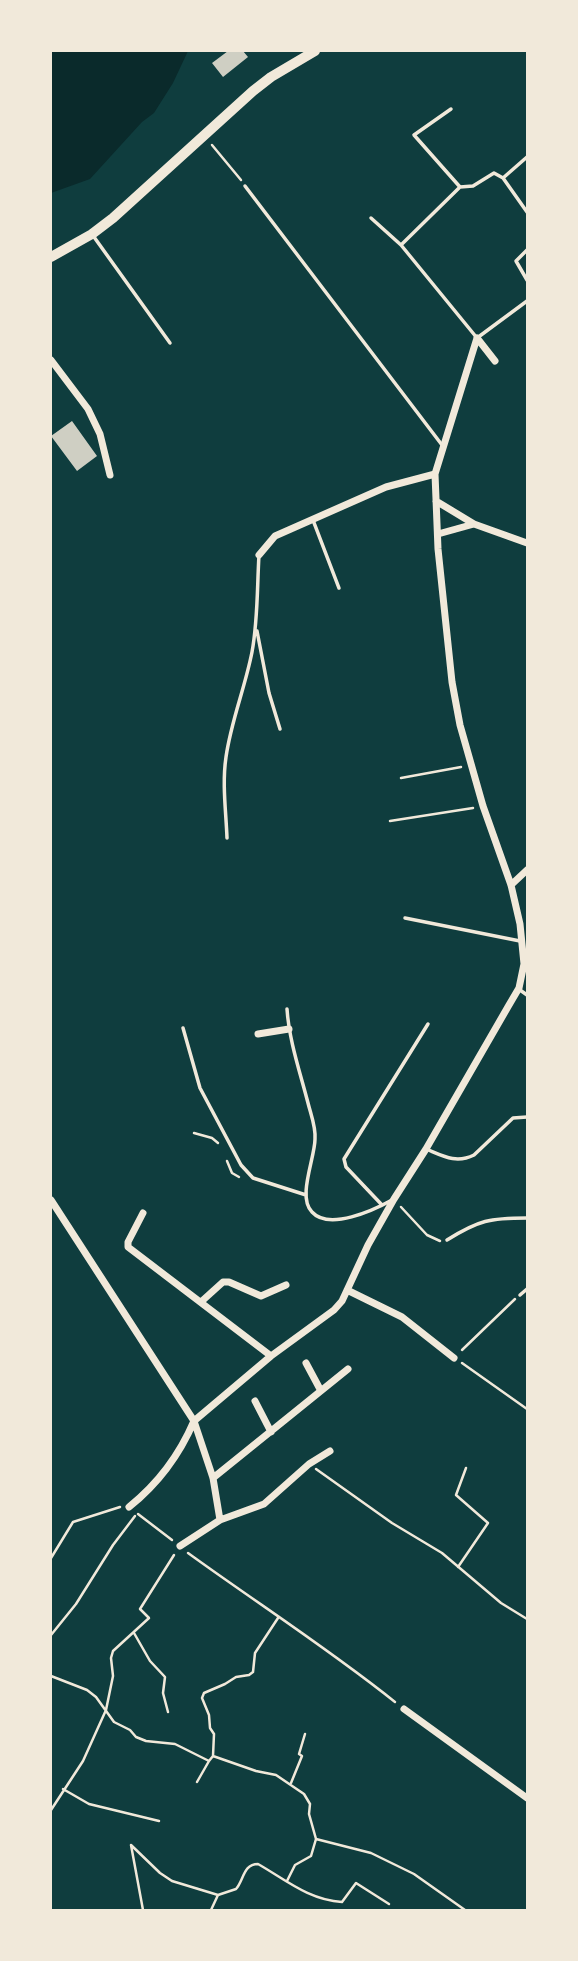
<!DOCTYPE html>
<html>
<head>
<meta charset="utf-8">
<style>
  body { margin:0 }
  #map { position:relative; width:578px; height:1961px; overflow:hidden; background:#0f3d3e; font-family:"Sofia Sans Condensed",sans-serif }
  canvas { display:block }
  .frame { position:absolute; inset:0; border:52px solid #f1e9da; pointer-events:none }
</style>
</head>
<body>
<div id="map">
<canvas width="578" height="1961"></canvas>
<div class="frame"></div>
</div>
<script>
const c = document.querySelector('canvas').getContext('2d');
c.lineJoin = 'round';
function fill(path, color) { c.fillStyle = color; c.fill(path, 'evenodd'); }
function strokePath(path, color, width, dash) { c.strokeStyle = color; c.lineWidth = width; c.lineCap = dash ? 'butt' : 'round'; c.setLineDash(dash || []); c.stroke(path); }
const water = new Path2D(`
  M51,51H188L173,83L154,113L142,122L90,179L51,193Z`);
const building = new Path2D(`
  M228,51H243L248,57L223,77L212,63Z
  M72,421L97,456L77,471L51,436Z`);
const path = new Path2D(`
  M212,145L241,180
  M401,778L461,767
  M390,821L473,808
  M194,1133L212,1138L218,1143
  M227,1161L232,1173L239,1177
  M401,1207L427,1235L440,1241
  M462,1350L515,1299
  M462,1363L527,1409
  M316,1469L392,1523L442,1553L501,1603L527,1619
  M138,1514L172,1540
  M188,1553C257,1603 329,1649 395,1702
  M51,1558L73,1522L120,1507
  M458,1567L488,1523L456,1495L466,1468
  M134,1633L150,1661L165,1677L163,1693L168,1712
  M51,1635L76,1604L113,1545L135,1516
  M51,1676L87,1690L96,1697L114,1722L130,1730L136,1737L146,1741L175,1744L209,1761L213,1756L256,1771L276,1775L304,1794L310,1804L309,1814L316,1839L311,1856L295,1865L287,1881
  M213,1756L214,1734L210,1728L209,1715L202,1698L204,1693L225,1684L236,1677L249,1675L253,1672L255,1653L278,1618
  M197,1782L209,1761
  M291,1783L302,1756L299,1754L305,1734
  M63,1789L89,1804L159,1821
  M51,1810L83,1761L106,1710L113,1676L111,1658L113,1651L149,1618L140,1609L174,1555
  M316,1839L371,1853L414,1874L465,1910
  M143,1910L131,1845L160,1873L172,1881L218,1895
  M211,1910L218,1895L236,1889C244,1880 243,1864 258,1864C286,1880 309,1900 342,1902L356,1883L389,1904`);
const service = new Path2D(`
  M451,109L414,135L460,187
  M503,178L527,212
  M245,186L442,445
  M371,218L401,245L477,338L527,301
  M94,237L170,343
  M401,245L460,187L473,186L494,173L503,178L527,157
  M527,250L516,261L527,280
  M313,520L339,588
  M257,631L269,693L280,729
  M227,838C226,811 222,784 226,757C231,721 245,688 252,652C258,620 257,588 259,555
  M405,918L520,941
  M520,990L527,995
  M287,1009C289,1040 300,1072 308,1103C311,1115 316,1127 315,1139C315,1158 297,1197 312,1212C329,1231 374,1210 392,1200
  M183,1028L200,1088L241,1165L253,1178L306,1195
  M426,1149C443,1156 456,1164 474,1155L513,1118L527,1117
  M382,1205L346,1167L344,1159L428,1024
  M447,1240C479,1220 490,1218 527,1218
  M520,1295L527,1289`);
const minor = new Path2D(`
  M477,338L495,361
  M51,360L88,409L100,434L110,475
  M436,501L474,524L527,543
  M438,534L474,524
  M259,555L275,536L386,487L435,474
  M511,885L527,870
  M258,1034L289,1029
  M51,1200L194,1421C179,1456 159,1483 129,1507
  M143,1213L128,1242V1247L271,1356
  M347,1290L402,1317L454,1358
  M202,1301L223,1282H229L261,1296L286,1285
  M306,1363L321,1391
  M255,1401L271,1432
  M213,1478L348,1369
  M220,1520L264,1504L309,1464L330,1451
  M180,1546L220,1520L213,1478L194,1421L271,1356L334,1310L342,1301L368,1245L394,1199L426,1149L509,1005L519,988L524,964L520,924L511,885L483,806L460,725L452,682L438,549L435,474L477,338
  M404,1709L527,1798`);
const secondary = new Path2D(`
  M51,257L92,234L113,218L253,91L271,77L315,51`);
fill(water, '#0a2a2b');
fill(building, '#cfcfc3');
strokePath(path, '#f1e9da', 2.5);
strokePath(service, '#f1e9da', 3.5);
strokePath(minor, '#f1e9da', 7);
strokePath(secondary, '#f1e9da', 10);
</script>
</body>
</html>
